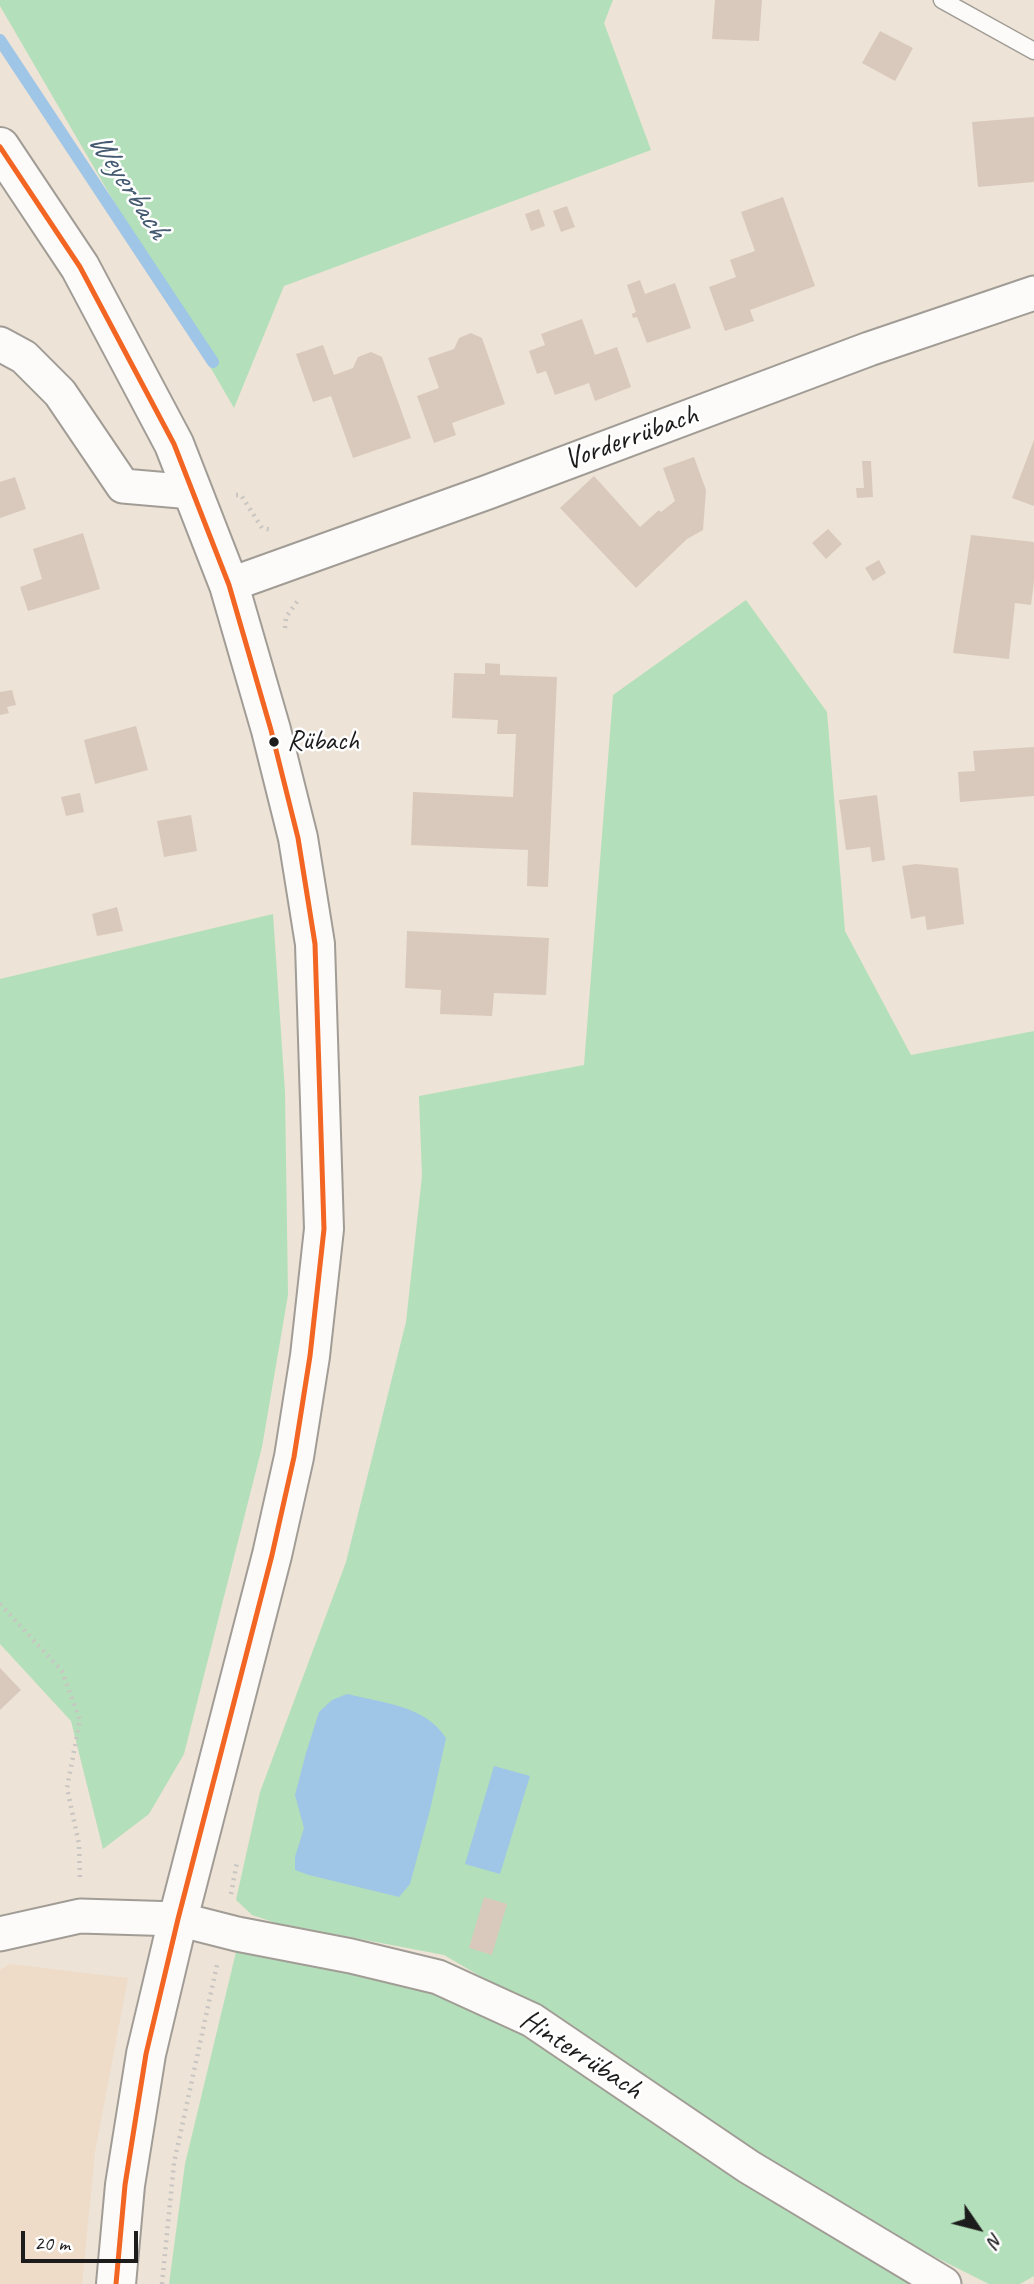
<!DOCTYPE html>
<html>
<head>
<meta charset="utf-8">
<style>
  body { margin:0 }
  #map { position:relative; width:1034px; height:2284px; overflow:hidden; background:#ede3d6; font-family:Caveat,sans-serif }
  canvas { display:block }
  .north { position:absolute; left:943px; top:2193px; width:70px; height:70px; -webkit-text-stroke:5px #fff; paint-order:stroke; rotate:125deg; font-size:19px; font-weight:700; line-height:28px; text-align:center; color:#1c1c1c }
  .north::after { content:''; display:block; margin:auto; width:24px; height:32px; background:#1c1c1c; clip-path:polygon(50% 0,100% 100%,50% 72%,0 100%) }
  .scale { position:absolute; left:21px; top:2231px; width:117px; height:32px; box-sizing:border-box; border:4px solid #1c1c1c; border-top:0; padding-left:9px; font-size:21px; line-height:24px; white-space:nowrap; color:#1c1c1c; -webkit-text-stroke:5px #fff; paint-order:stroke }
</style>
</head>
<body>
<div id="map">
<canvas width="1034" height="2284"></canvas>
<div class="north">N</div>
<div class="scale">20 m</div>
</div>
<script>
const c = document.querySelector('canvas').getContext('2d');
c.lineJoin = 'round';
function fill(path, color) { c.fillStyle = color; c.fill(path, 'evenodd'); }
function strokePath(path, color, width, dash) { c.strokeStyle = color; c.lineWidth = width; c.lineCap = dash ? 'butt' : 'round'; c.setLineDash(dash || []); c.stroke(path); }
function label(font, color, halo, rows, align = 'center') {
  c.font = font + ' Caveat,sans-serif'; c.lineWidth = 5; c.setLineDash([]); c.textBaseline = 'middle'; c.strokeStyle = halo; c.fillStyle = color; for (const [text, x, y, turn = 0] of rows) {
    c.save(); c.translate(x, y); c.rotate((+turn || 0) * Math.PI / 180); c.textAlign = isNaN(turn) ? turn : align; if (halo) c.strokeText(text, 0, 0); c.fillText(text, 0, 0); c.restore();
  }
}
const built = new Path2D(`
  M10,1964L128,1978L95,2152L82,2284H0V1970Z`);
const green = new Path2D(`
  M0,0H613L604,23L651,150L284,286L234,408L0,6Z
  M746,600L827,712L845,931L911,1055L1034,1031V2276L1020,2284H989L853,2216L660,2087L540,2011L444,1955L276,1923L252,1915L236,1900L260,1792L346,1562L406,1322L422,1176L419,1096L584,1065L613,695Z
  M273,914L285,1092L288,1295L262,1447L184,1754L149,1814L103,1849L71,1721L0,1644V979Z
  M236,1952L333,1963L434,1989L528,2031L928,2284H169L185,2164Z`);
const water = new Path2D(`
  M347,1694C382,1703 425,1705 446,1738L430,1810L410,1884L399,1897L309,1875L295,1870V1857L304,1828L295,1795L306,1753L319,1712L332,1700Z
  M494,1766L530,1776L500,1874L465,1864Z`);
const stream = new Path2D(`
  M0,40L213,362`);
const building = new Path2D(`
  M715,0H762L759,41L712,39Z
  M880,31L913,48L895,81L862,63Z
  M1034,117V182L978,187L972,122Z
  M783,197L815,286L750,310L754,321L725,331L709,287L736,277L730,260L755,251L741,212Z
  M567,206L575,227L561,232L553,211Z
  M539,209L545,226L531,231L525,214Z
  M640,280L645,294L675,283L691,328L647,343L637,317L633,318L632,314L636,312L627,285Z
  M582,319L595,355L617,347L631,387L595,401L589,383L555,395L546,371L537,374L529,351L545,345L541,334Z
  M471,333L482,338L505,404L452,423L456,435L434,443L417,396L439,388L428,358L454,349L459,338Z
  M323,345L334,375L353,368L358,357L371,352L382,357L411,438L353,458L331,396L313,402L296,354Z
  M1034,440V506L1012,498Z
  M694,457L706,490L703,530L687,539L636,588L560,508L594,476L640,527L659,510L661,512L675,501L663,468Z
  M862,461H871L873,497L857,498L856,488H864Z
  M15,477L26,509L0,518V482Z
  M828,529L842,544L826,559L812,543Z
  M83,533L100,589L28,611L20,587L42,579L33,549Z
  M971,535L1034,542V581L1031,605L1015,603L1009,659L953,653Z
  M879,560L886,573L873,581L865,568Z
  M485,663L500,664V675L557,677L548,887L527,886L528,850L411,845L413,792L513,797L516,734H497L498,720L452,718L454,673L485,674Z
  M12,690L16,705L7,707L9,713L0,715V692Z
  M136,726L148,770L95,784L84,740Z
  M1034,747V796L960,802L958,772L975,771L973,751Z
  M80,793L84,812L66,816L61,797Z
  M877,795L885,860L872,862L870,847L846,850L839,800Z
  M191,815L197,851L164,857L157,821Z
  M916,864L958,868L964,924L927,930L925,916L911,919L902,866Z
  M117,907L123,931L97,936L92,914Z
  M407,931L549,938L546,995L494,993L492,1016L440,1014L441,990L405,988Z
  M0,1668L21,1690L0,1710Z
  M484,1897L507,1904L492,1955L469,1948Z`);
const path = new Path2D(`
  M236,495H241L262,528L273,530
  M285,628L286,617L299,599
  M0,1604L62,1671L80,1720L67,1788L79,1844L80,1880
  M231,1894L237,1862
  M162,2284L174,2163L217,1965`);
const service = new Path2D(`
  M942,0L1034,51`);
const minor = new Path2D(`
  M0,344L24,357L60,393L123,486L192,492
  M229,585L488,492L869,349L1034,293
  M0,1934L80,1916L178,1919L237,1934L351,1956L438,1977L532,2020L749,2167L944,2284`);
const secondary = new Path2D(`
  M0,147L80,267L174,444L229,585L271,730L298,838L315,944L324,1229L310,1356L294,1457L272,1555L178,1919L146,2054L125,2185L116,2284`);
const bus1 = new Path2D(`
  M0,147L80,267L174,444L229,585L271,730L298,838L315,944L324,1229L310,1356L294,1457L272,1555L178,1919L146,2054L125,2185L116,2284`);
const markers = [
  [274,742,6,"#1c1c1c"]
];
const busNames = [
  ["Rübach",287,742]
];
const streetNames = [
  ["Vorderrübach",631,438,-20],
  ["Hinterrübach",581,2055,33]
];
const waterNames = [
  ["Weyerbach",128,186,57]
];
fill(built, '#eedcc8');
fill(green, '#b3e0ba');
fill(water, '#9fc5e7');
strokePath(stream, '#9fc5e7', 12);
fill(building, '#d9c9bc');
strokePath(service, '#a19c95', 19);
strokePath(minor, '#a19c95', 37);
strokePath(secondary, '#a19c95', 42);
strokePath(path, '#c8c5c2', 4.5, [2, 5]);
strokePath(service, '#fcfbf9', 16);
strokePath(minor, '#fcfbf9', 33);
strokePath(secondary, '#fcfbf9', 38);
strokePath(bus1, '#f26522', 5);
for (const [x, y, r, color] of markers) { const dot = new Path2D(); dot.arc(x, y, r, 0, 2 * Math.PI); c.fillStyle = color; c.fill(dot); strokePath(dot, '#fff', 2.5); }
label('28px', '#1c1c1c', '#fff', busNames, 'left');
label('30px', '#1c1c1c', '#fff', streetNames);
label('italic 32px', '#435a70', '#fff', waterNames);
</script>
</body>
</html>
